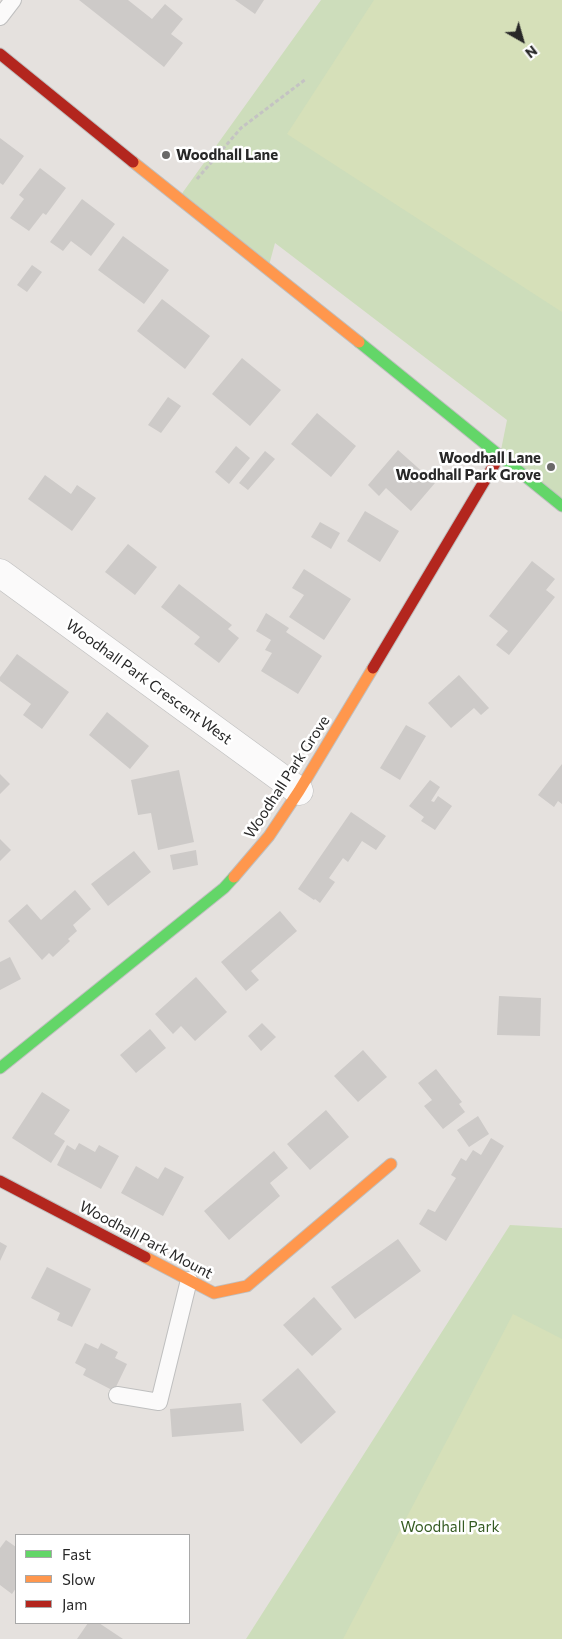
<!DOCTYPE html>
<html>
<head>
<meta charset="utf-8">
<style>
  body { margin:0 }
  #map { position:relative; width:562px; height:1639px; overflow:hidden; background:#e5e1de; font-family:Commissioner,sans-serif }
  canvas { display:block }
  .legend { position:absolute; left:15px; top:1534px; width:175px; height:90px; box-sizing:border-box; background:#fff; border:1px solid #a9a9a9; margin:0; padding:6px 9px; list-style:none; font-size:15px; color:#282828 }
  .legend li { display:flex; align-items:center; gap:10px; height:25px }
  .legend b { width:25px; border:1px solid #a9a9a9 }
  .north { position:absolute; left:497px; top:15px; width:50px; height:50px; -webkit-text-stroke:4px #fff; paint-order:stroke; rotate:142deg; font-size:14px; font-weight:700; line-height:20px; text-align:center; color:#282828 }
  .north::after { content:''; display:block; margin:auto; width:18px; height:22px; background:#282828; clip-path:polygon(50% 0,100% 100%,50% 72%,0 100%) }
</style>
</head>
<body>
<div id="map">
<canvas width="562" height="1639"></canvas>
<ul class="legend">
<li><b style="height:6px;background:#63d668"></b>Fast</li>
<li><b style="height:6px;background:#ff974d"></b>Slow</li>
<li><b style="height:6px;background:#b3261e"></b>Jam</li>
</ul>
<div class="north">N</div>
</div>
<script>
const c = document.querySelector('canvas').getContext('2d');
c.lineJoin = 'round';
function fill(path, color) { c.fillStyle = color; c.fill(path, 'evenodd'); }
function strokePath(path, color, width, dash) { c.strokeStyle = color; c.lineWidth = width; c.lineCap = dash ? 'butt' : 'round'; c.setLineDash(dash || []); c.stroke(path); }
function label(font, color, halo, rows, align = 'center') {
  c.font = font + ' Commissioner,sans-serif'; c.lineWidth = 5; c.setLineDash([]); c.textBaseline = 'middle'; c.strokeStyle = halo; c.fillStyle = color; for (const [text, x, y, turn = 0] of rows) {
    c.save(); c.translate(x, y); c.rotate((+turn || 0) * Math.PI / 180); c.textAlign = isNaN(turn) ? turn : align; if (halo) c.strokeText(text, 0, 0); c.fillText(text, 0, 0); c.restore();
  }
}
const green = new Path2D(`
  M321,0H562V506L500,455L507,420L275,243L268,269L178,199Z
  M510,1225L562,1228V1639H246Z`);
const pitch = new Path2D(`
  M374,0H562V312L287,134Z
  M513,1314L562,1339V1639H343Z`);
const building = new Path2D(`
  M79,0H128L152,19L165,4L183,19L171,34L183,43L164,67Z
  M235,0H264L255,14Z
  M0,138L24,156L3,185L0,183Z
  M40,168L66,188L46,215L43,213L29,231L10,218L24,199L19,195Z
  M82,199L115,224L91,256L71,241L63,251L50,242Z
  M123,236L169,270L144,304L98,270Z
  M32,265L42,272L27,292L17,285Z
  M162,299L210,336L185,369L137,331Z
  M242,358L281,390L250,426L212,394Z
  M168,397L181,406L161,433L148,425Z
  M317,413L356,446L331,477L291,444Z
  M236,446L250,458L229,484L215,472Z
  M398,450L435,483L411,511L386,488L379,496L368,485Z
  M265,451L275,459L248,490L239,483Z
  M45,475L71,494L77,485L96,498L72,531L28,499Z
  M365,511L399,531L380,562L347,541Z
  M320,522L340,533L331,549L311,537Z
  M128,544L157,567L135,595L105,572Z
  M532,561L555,579L546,590L555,597L509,655L496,645L508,631L489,616Z
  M304,569L351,599L324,640L289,617L304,595L292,588Z
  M179,584L232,625L228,629L239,638L219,663L194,644L200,637L161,607Z
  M266,613L289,628L286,632L322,656L298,694L261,671L272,653L265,650L271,640L256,631Z
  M17,654L69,692L42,729L23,715L31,704L0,681V677Z
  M459,675L489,708L481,715L474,708L451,728L428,703Z
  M107,712L149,746L130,769L89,735Z
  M406,725L426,736L400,780L380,768Z
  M562,764V804L558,801L554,807L538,795Z
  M179,770L194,842L158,850L151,813L138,815L131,780Z
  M0,774L10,784L0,794Z
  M430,780L440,787L431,801L434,802L438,796L452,806L435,830L421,821L424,817L409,806Z
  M351,812L386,836L376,850L362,841L348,862L343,858L329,878L335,882L320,903L315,899L314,900L298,889Z
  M0,839L11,850L0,861Z
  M196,850L198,865L173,870L170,855Z
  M134,851L151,872L108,906L91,884Z
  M75,890L91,909L73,925L77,931L68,939L70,941L53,957L49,953L42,960L8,921L27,904L41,920Z
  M280,911L297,931L251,971L259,980L246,991L221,962Z
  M10,957L21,979L0,990V962Z
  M196,977L227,1012L195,1041L181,1026L173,1034L155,1014Z
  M499,996L541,998L540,1036L497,1035Z
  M262,1023L276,1037L261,1051L248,1036Z
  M150,1029L166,1048L136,1073L120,1055Z
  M363,1050L387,1077L358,1102L334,1076Z
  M436,1069L462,1102L459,1104L465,1112L443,1129L424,1106L432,1100L418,1083Z
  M42,1092L70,1110L54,1134L65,1141L51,1163L12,1138Z
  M326,1110L349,1137L310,1170L287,1144Z
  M478,1116L489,1134L469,1147L457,1130Z
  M491,1138L504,1146L446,1241L419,1224L428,1209L435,1212L456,1178L451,1175L461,1158L466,1161L473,1150L481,1155Z
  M79,1143L95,1152L99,1145L119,1156L101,1189L57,1165L67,1145L75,1150Z
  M274,1151L288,1168L270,1183L280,1196L229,1240L204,1211Z
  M136,1166L158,1179L165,1167L184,1177L163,1216L121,1193Z
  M398,1239L421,1271L355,1319L331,1287Z
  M0,1242L7,1246L0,1261Z
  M47,1267L91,1289L72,1327L57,1320L60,1313L31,1298Z
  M314,1297L342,1329L312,1356L283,1325Z
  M85,1343L98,1349L101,1343L118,1352L115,1358L127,1364L114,1391L83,1375L86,1369L75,1363Z
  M298,1368L336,1412L301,1444L262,1400Z
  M241,1403L244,1431L172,1437L170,1409Z
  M6,1540L16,1547V1588L12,1594L0,1585V1548Z
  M88,1623H99L123,1639H77Z`);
const path = new Path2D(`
  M197,179L241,128L306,79`);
const lane = new Path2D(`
  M0,17L13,0
  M117,1395L159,1402L189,1280`);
const street = new Path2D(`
  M0,573L299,791`);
const fast = new Path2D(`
  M359,342L562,506
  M0,1068L224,888L234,877`);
const slow = new Path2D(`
  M133,162L359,342
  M234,877L269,836L299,791L373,668
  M145,1257L214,1293L247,1286L391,1164`);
const jam = new Path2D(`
  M0,54L133,162
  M373,668L500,455
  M0,1181L145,1257`);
const markers = [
  [166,155,5,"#6a6968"],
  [551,467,5,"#6a6968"]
];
const poiNames = [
  ["Woodhall Lane",176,155],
  ["Woodhall Lane",541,458,"right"],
  ["Woodhall Park Grove",541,475,"right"]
];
const streetNames = [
  ["Woodhall Park Crescent West",149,682,36],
  ["Woodhall Park Grove",287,777,-57],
  ["Woodhall Park Mount",146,1240,28]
];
const parkNames = [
  ["Woodhall Park",450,1527]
];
fill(green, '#cdddbb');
fill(pitch, '#d6e0b9');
fill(building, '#cdcac8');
strokePath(lane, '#bfbfbf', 18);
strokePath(street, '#bfbfbf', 29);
strokePath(fast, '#bfbfbf', 13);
strokePath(slow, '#bfbfbf', 13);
strokePath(jam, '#bfbfbf', 13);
strokePath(path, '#c4c3c3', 3, [4, 2.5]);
strokePath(lane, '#fbfafa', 16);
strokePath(street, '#fbfafa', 28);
strokePath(fast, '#63d668', 11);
strokePath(slow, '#ff974d', 11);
strokePath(jam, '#b3261e', 11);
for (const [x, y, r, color] of markers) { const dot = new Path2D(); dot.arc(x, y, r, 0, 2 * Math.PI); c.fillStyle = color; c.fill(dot); strokePath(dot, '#fff', 2); }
label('bold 15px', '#282828', '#fff', poiNames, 'left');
label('15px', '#282828', '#fff', streetNames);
label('15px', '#355b22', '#fff', parkNames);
</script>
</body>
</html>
